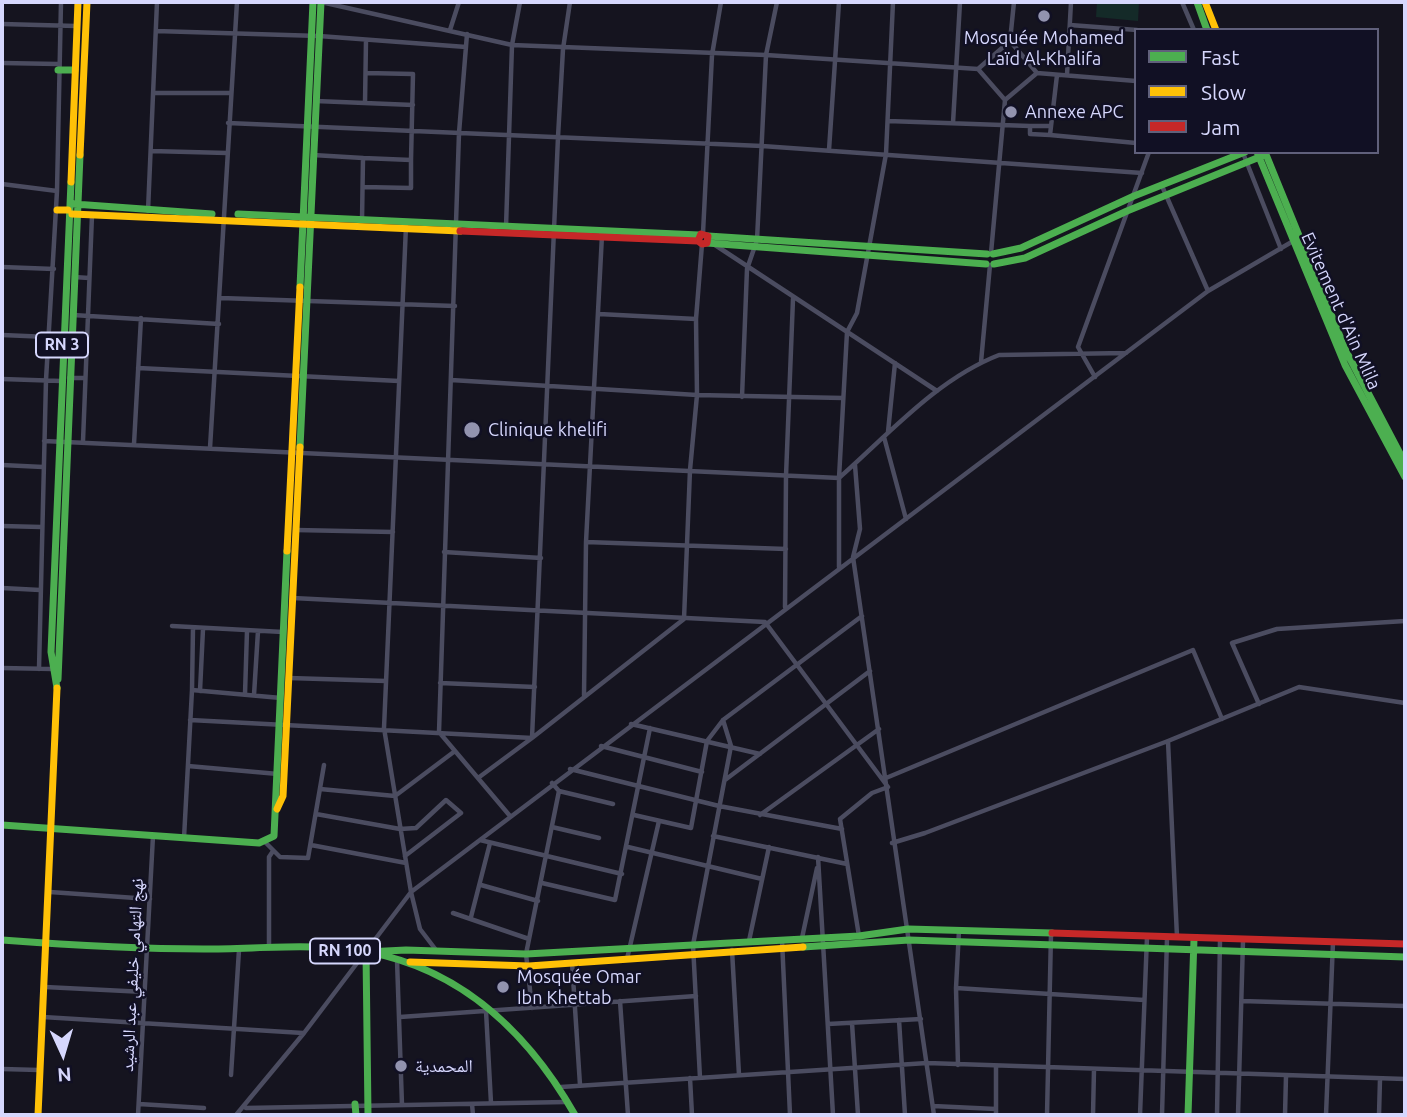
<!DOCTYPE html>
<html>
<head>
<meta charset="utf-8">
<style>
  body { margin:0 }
  #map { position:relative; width:1407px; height:1117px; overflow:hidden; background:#15141f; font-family:Ubuntu,sans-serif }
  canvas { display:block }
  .frame { position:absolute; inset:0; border:4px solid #d6d7fd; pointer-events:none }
  .legend { position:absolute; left:1134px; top:28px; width:245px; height:126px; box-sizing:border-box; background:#111024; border:2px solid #60607b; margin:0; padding:9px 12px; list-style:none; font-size:21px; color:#d6d7fd }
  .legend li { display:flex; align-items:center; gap:14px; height:35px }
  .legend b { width:35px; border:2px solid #60607b }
  .north { position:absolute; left:28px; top:1019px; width:70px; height:70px; -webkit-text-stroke:5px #111024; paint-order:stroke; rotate:176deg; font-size:19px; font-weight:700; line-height:28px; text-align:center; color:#d6d7fd }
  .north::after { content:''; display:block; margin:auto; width:24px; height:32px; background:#d6d7fd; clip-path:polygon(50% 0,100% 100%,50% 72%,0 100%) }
</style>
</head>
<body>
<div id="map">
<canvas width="1407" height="1117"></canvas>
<div class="frame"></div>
<ul class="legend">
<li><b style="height:9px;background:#4caf50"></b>Fast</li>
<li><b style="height:9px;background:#ffc107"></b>Slow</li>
<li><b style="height:9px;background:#c62828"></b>Jam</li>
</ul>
<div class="north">N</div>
</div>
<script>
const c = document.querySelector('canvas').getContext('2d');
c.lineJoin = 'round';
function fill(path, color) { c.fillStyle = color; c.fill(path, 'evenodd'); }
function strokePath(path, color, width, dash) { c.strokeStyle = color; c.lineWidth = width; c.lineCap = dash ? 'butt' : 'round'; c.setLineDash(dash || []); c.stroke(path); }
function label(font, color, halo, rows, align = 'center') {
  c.font = font + ' Ubuntu,"Noto Naskh Arabic",sans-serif'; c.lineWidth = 5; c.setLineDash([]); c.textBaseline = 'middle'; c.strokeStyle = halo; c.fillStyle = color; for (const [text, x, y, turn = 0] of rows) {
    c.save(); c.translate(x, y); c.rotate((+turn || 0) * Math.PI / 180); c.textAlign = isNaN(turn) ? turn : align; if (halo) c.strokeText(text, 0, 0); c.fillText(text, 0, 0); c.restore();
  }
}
const green = new Path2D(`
  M1097,2H1139L1138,21L1096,17Z`);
const street = new Path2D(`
  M321,2L512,45L766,55L978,69L1010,41L1037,73L1005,100L978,69
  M1182,2L1194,30
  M2,24L76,26
  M1070,25L1137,30
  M450,30L459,2
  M156,31L319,36L466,47
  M467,34L459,133L439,732L510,816
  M1010,41L1014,2
  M2,63L58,64
  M366,73L413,74L411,160
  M1037,73L1136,81
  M1057,75L1050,135L1136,143
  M1067,75L1071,2
  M153,93H229
  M316,101L413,105
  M365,103L366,40
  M888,121L1030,126
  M228,123L762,146L1142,173
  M953,123L960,2
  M1050,135L1030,134V126H1051
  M829,150L839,2
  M151,151L227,153
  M1243,153L1281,249
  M313,155L363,158L362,221
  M2,184L57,191
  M1162,186L1208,291
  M363,187L411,188V160L363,158
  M148,211L157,2
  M406,226L384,728L411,892L420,929L436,950
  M506,227L512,45L520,2
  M703,233L712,55L721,2
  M715,245L937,391
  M991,253L1005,100
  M2,267L54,269
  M74,277L89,278
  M221,298L455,306
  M599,314L696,319
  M73,315L219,324
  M2,335L49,337
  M981,362L990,265
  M138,368L399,381
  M1095,377L1078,347L1149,152
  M69,378H85
  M2,379L61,381
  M451,380L697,395L843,398
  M742,397L747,269L757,240L766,55L777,2
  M888,432L895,363
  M884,437L906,519
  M44,441L839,478C888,435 937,379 999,355L1126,353
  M83,441L92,215
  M134,444L141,318
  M210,448L237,2
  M2,465L43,467
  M855,465L860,529L853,557L934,1115
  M2,526L41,527
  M296,530L393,532
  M586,542L786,549
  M444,552L541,558
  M839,567V478L847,332L857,313L886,154L893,2
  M2,588L40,590
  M293,598L765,622L888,787L872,793L840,819L859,936
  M785,607L786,476L793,299
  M172,626L283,632
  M2,668L53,669
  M39,669L46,380L57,191L61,2
  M289,678L386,681
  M440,683L535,687
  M192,690L193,628
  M200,691L203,629
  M245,694L247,631
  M254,695L258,631
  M584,695L586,542L602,235
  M1259,704L1232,643L1277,629L1405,621
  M190,720L532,738L684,619L690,470L697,395L696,319L702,244
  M631,724L760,754
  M1168,741L1177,937
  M601,746L702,772
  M188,766L278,774
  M570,769L719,806L842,829
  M478,778L532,738L558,137L563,49L570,2
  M886,778L1193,650L1222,719
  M725,780L870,671
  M552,783L559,791L613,804
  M320,789L395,796L455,751
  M316,814L400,829L416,828L446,800L461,813L405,856
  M634,815L691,828L707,741L723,720L862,616
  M760,815L879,729
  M552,827L599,838
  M713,836L847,864
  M184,838L192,690L281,698
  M480,840L622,874
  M265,842L280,857L308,858L324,765
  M892,843L925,833L1168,741L1299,687L1405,703
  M311,845L406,863
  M628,847L762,879
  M818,857L833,1115
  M542,883L615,900L650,728
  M481,885L538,901
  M50,892L150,899
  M453,913L529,939
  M471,917L490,843
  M802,938L817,868
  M782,940L790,1115
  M749,941L769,847
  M269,948V857L273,851
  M732,950L739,1075
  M627,959L659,821
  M397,960L402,1105
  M572,962L580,1085
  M45,987L145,992
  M956,988L1144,1000
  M620,1001L628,1115
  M1242,1001L1405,1006
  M532,1008L526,954L559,791
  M486,1011L491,1103
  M43,1017L303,1033
  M400,1017L696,996
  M899,1020L905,1115
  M852,1023L858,1115
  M828,1024L921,1019
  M958,1065L956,988L959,930
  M2,1069L39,1070
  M231,1075L239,950
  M690,1078L692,1115
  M700,1078L693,945L731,746L723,720
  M561,1087L927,1063L1405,1079
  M139,1104L204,1108
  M472,1104L473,1115
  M933,1106L996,1109
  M246,1108L566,1102
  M138,1115L153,836
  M236,1115L304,1033L411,892L1208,291L1295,240
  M996,1115V1066
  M1047,1115L1051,934
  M1093,1115L1094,1069
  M1140,1115L1147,937
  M1162,1115L1167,938
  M1217,1115L1220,940
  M1238,1115L1243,941
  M1285,1115L1286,1076
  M1326,1115L1333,942
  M1379,1115L1380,1079`);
const fast = new Path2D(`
  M1197,2L1207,30
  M58,70H75
  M1257,152L1345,365L1405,477
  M1265,152L1346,351L1405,463
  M74,204L212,214
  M238,214L699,235
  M708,236L987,254
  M707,243L986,264
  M993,254L1021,248L1134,196L1245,152
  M994,264L1025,258L1127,211L1262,156
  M300,287L313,2
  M300,447L321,2
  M58,679L80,155
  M57,688L51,652L71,182
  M2,825L259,843L274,836L287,551
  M2,940C69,945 137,949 204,949C252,949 300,944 348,949C452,961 525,1027 575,1115
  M803,947L909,940L1405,957
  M355,1104L356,1115
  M368,1115L366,952L406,950L526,954L859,936L908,929L1052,933
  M1188,1115L1194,939`);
const slow = new Path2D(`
  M1205,2L1216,30
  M80,155L87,2
  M71,182L78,2
  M57,210H68
  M72,214L460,231
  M287,551L300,287
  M277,809L283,796L300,447
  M410,962L529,966L803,947
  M38,1115L57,688`);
const jam = new Path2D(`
  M460,231L698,241L702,244L707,243L708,236L701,234L698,241
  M1052,933L1405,944`);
const markers = [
  [1044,16,7,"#9293af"],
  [1011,112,7,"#9293af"],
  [472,430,9,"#9293af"],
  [503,987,7,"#9293af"],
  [401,1066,7,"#9293af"]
];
const shields = [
  [62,345,52],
  [345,951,70]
];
const shieldNames = [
  ["RN 3",62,345],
  ["RN 100",345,951]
];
const poiNames = [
  ["Mosquée Mohamed",1044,38,"center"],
  ["Laïd Al-Khalifa",1044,59,"center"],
  ["Annexe APC",1025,112],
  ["Clinique khelifi",488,430],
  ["Mosquée Omar",517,977],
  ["Ibn Khettab",517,998],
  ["المحمدية",415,1066]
];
const streetNames = [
  ["Evitement d'Ain Mlila",1341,311,66],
  ["نهج التهامي خليفي عبد الرشيد",132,975,-87]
];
fill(green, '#142a28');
strokePath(street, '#4b4c60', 4.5);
strokePath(fast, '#4caf50', 7);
strokePath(slow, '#ffc107', 7);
strokePath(jam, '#c62828', 7);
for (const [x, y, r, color] of markers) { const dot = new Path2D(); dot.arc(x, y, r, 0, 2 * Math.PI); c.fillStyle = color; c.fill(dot); strokePath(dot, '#111024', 2.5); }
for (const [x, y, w] of shields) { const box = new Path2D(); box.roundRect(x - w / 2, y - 12.5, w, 25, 5); c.fillStyle = '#111024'; c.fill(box); strokePath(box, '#d6d7fd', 2); }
label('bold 16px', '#d6d7fd', null, shieldNames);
label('18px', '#d6d7fd', '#111024', poiNames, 'left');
label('18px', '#d6d7fd', '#111024', streetNames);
</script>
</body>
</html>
